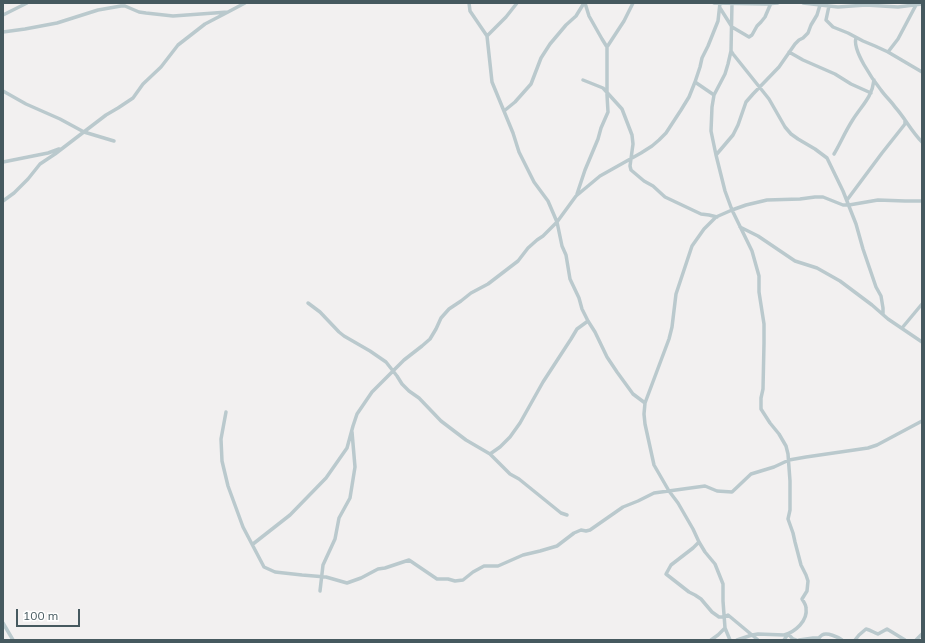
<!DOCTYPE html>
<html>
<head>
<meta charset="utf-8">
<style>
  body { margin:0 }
  #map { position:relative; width:925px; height:643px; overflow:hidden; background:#f2f0f0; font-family:Mulish,sans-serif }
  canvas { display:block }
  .frame { position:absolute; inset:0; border:4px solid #46595f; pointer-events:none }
  .scale { position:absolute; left:16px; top:609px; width:64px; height:18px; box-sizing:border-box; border:2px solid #46595f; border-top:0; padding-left:5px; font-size:12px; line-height:14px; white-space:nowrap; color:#46595f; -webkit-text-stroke:3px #fff; paint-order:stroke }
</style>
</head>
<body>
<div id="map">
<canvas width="925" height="643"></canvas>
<div class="frame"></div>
<div class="scale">100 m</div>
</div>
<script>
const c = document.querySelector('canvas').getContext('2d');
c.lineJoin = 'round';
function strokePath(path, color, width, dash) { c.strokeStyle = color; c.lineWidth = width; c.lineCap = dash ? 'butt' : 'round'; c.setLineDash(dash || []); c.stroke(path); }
const street = new Path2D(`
  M469,3L470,11L487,36L492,82L513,133L519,152L534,182L548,201L557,222L562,246L566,255L570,279L579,298L582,309L588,321L595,332L607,357L617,372L633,394L645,403
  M714,3L765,4L778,3
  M732,3L731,51L733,54L769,99L785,127L791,134L798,139L815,149L827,158L843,191L856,224L863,249L876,287L881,296L883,308V314
  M803,3L838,7L866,5L898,7L922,4
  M829,6L826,20L833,27L848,33L863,41L875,46L888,52L922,72
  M720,8L732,27L749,37L752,35L757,26L761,22L765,17L771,3
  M3,15L27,3
  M3,32L25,29L57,23L98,10L121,6H125L139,12L146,13L173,16L228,12L245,3
  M487,36L506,17L517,3
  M856,38C852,50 873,80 881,90C885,96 891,101 895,107C905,118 911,131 922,142
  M607,47L624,21L633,3
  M731,51L728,64L725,74L714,95L712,107L711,131L716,155L725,191L732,210L752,251L759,276V292L764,324V343L763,389L761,398V409L770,423L779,434L786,446L788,454L790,481V510L788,519L793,533L795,542L801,565L806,575L808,581L807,591L802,599C804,602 806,605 806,608C808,621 795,632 784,635L758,634L752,635L737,640
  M789,52L803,60L835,74L851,84L871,93
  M888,52L898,39L916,5
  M583,80L603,88L622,109L632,135L633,144L630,166L631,170L644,181L653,186L665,197L701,214L709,215L717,217
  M3,91L26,104L60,119L84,132L114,141
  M714,95L695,82L700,67L702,58L708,46L718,21L720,3
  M504,111L515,102L531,84L541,58L550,44L566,25L576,16L584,3
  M834,154C840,144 845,132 852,121C861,106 872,98 874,80
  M716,155L733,135L738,125L746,102L753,94L779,67L795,44L799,40L803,38L808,33L811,25L817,15L820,5
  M3,162L48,153L59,149
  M577,194L585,170L598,139L601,128L608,112L607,95V47L602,39L589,16L585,3
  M847,200L882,153L905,124V121
  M3,201L14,193L28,179L40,164L55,154L106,115L118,108L133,98L143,84L161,67L178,45L205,24L228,12
  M740,227L758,236L795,261L817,268L840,281L872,305L888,319L922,342
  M308,303L320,312L339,332L344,336L370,351L386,362L397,376L402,384L409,391L419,398L441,421L466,440L490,454L510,474L519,479L561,513L567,515
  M902,328L922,304
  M226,412L221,439L222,461L228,486L243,527L264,567L275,572L302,575L326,577L347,583L361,578L378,569L385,568L409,560L437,579H448L455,581L463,580L473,572L484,566H498L523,555L540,551L557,546L574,533L581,530L586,531L590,530L623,507L638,501L654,493L705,486L717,491L732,492L751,474L774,467L789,460L806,457L868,448L877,445L922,421
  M490,454L500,447L510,437L520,423L543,382L571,339L577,329L588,321
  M699,542L693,548L671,565L666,574L689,592L695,595L701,599L712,612L719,617H724L728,615L758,640
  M253,544L290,515L326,478L347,448L353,426L357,414L372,392L404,360L422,346L430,339L436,329L441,318L449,309L461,301L471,293L488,284L518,261L528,248L537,240L543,236L557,222L576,196L600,176L641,153L652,146L659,140L666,133L681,110L689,97L695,82
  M320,591L323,565L335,539L339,518L350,498L355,467L352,432
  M3,623L13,640
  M711,640L718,635L725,628
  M730,640L725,628L723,601V584L715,564L705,552L699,542L693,529L678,503L669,491L654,465L645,424L644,414L645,403L669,339L672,327L676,294L692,246L704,229L716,217L732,210L746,205L767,200L800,199L815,197H823L843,205H849L878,200L905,201H922
  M784,640L788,634L793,639L796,640
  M799,640L813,638H819
  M818,640C819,638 820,636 822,635C827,632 838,637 842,640
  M855,640L859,635L866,629C871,630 874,633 878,634L887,629L905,640
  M916,640L922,634`);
strokePath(street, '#bac9cd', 3.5);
</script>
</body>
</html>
